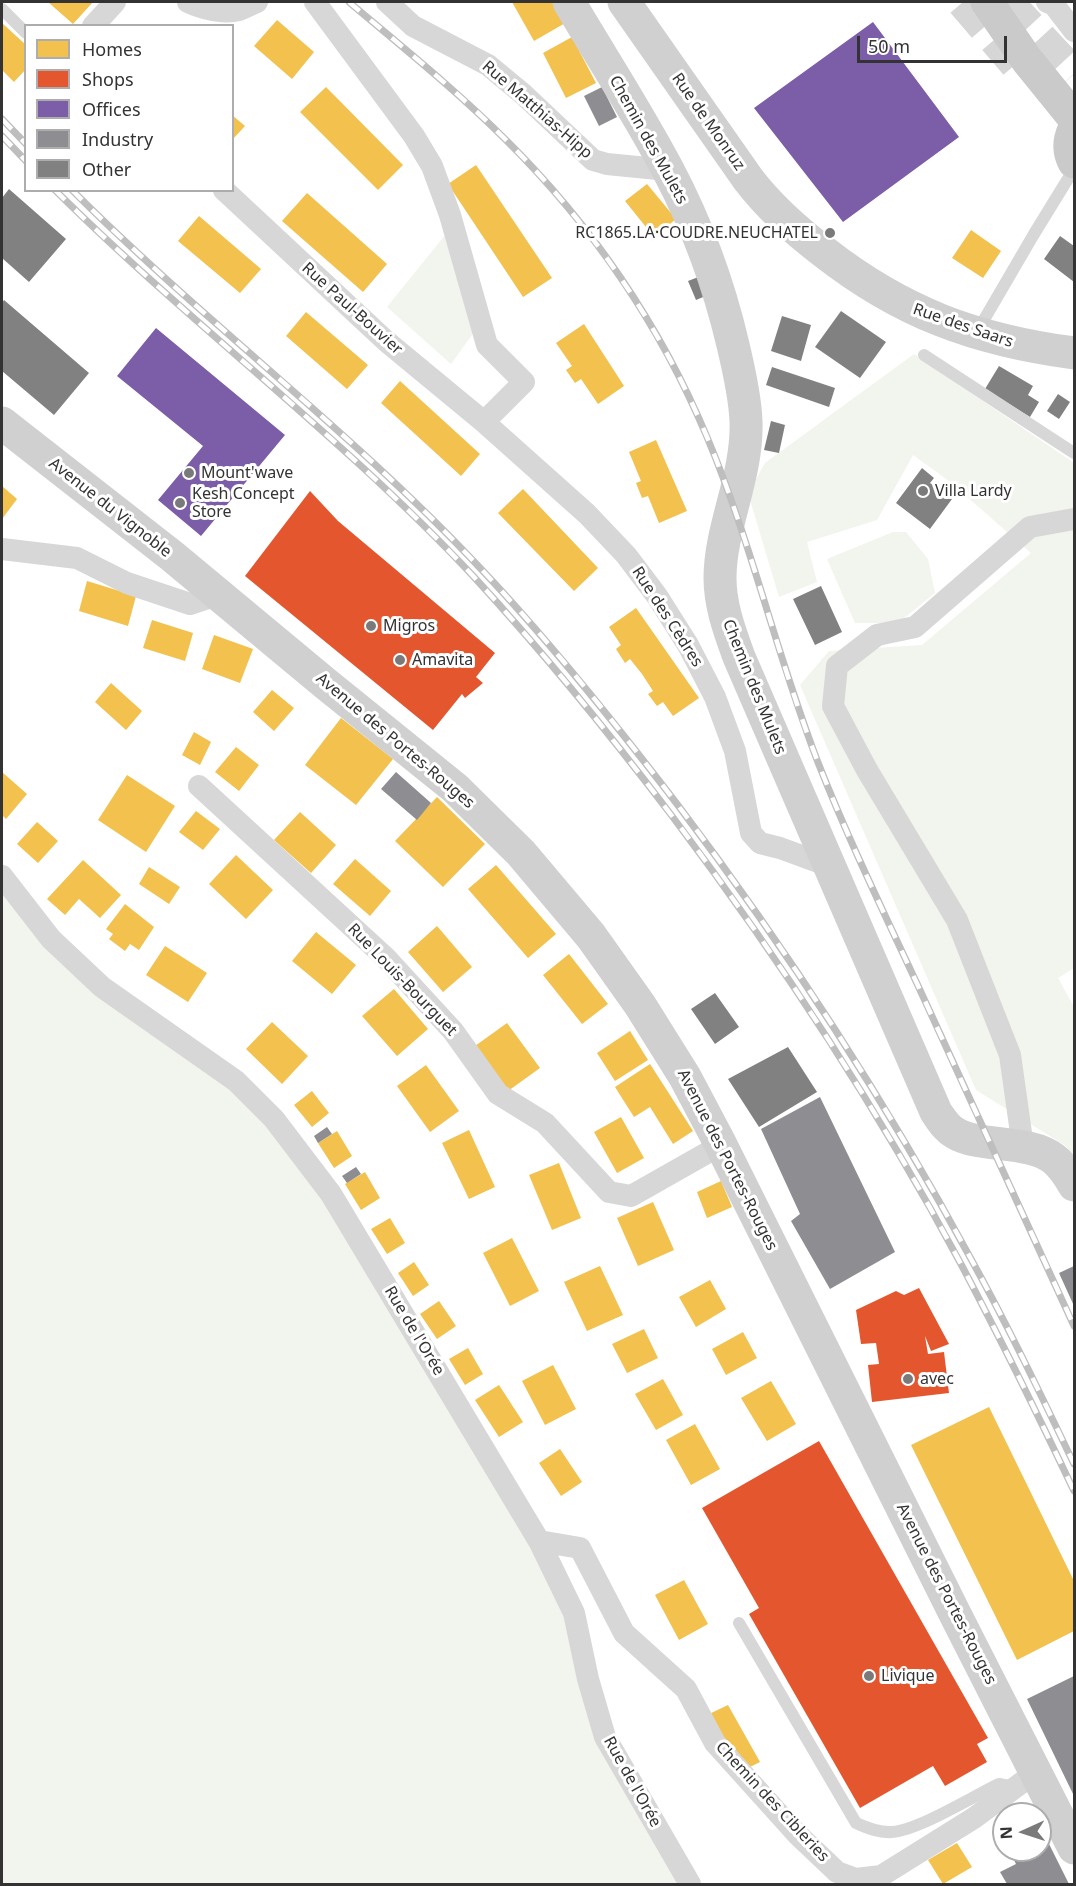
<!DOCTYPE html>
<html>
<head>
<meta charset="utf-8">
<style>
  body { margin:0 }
  #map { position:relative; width:1076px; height:1886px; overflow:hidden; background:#fff; font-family:"Noto Sans",sans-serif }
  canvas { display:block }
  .frame { position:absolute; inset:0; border:3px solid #333; pointer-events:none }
  .legend { position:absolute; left:24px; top:24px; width:210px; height:168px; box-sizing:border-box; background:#fff; border:2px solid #adadad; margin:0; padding:8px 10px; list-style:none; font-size:18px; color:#333 }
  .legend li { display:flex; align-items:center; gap:12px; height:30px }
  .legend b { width:30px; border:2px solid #adadad }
  .north { position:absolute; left:992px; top:1802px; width:60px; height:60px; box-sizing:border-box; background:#fff; border:2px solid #adadad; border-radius:50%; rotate:267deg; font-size:16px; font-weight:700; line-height:24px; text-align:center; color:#333 }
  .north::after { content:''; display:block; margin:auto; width:21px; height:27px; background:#7a7a7a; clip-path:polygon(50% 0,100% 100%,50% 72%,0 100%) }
  .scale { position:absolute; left:857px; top:36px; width:150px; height:27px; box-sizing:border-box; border:3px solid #333; border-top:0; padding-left:8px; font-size:18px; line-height:21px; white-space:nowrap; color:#333; -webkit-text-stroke:4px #fff; paint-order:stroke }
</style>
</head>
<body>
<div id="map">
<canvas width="1076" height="1886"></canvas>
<div class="frame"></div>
<ul class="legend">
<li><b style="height:16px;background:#f2c14e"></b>Homes</li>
<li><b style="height:16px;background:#e4572e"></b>Shops</li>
<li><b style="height:16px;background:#7b5ea7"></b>Offices</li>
<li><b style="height:16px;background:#8d8d92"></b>Industry</li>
<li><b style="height:16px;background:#818181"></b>Other</li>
</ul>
<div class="north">N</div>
<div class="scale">50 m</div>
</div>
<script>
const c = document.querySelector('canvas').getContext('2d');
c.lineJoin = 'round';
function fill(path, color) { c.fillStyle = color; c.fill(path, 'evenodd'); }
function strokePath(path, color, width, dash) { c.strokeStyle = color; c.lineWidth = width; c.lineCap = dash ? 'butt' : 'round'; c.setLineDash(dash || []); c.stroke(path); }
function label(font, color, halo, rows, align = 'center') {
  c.font = font + ' "Noto Sans",sans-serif'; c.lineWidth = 6; c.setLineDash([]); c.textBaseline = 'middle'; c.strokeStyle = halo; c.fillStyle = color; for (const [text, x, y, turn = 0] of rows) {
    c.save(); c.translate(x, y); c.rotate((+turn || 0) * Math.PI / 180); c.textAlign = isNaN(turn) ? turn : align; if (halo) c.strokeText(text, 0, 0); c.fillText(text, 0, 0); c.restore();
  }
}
const green = new Path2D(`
  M450,229L477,328L451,364L387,307Z
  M914,354L1074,463V968L1058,978L1074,1007V1162L1066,1146L976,1090L800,685L829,651L922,645L1031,553L949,481L913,455L877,520L807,542L817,582L779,597L748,493L765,463Z
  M893,532H906L928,559L935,593L898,623H855L827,559Z
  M2,876L51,939L274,1119L539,1541L588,1679L690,1884H2Z`);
const homes = new Path2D(`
  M48,2H93L73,24Z
  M512,2H555L567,22L534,41Z
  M277,20L314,52L292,79L254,46Z
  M2,23L26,45V69L14,82L2,70Z
  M572,37L596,83L566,98L543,53Z
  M326,87L403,165L378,190L300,112Z
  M232,115L245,126L232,140Z
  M476,165L552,278L523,297L448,184Z
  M647,184L676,219L654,237L625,201Z
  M307,193L387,264L363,292L282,221Z
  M199,216L261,269L240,293L178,241Z
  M971,230L1001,251L983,278L952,258Z
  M306,312L368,365L347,389L286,336Z
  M584,324L624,386L598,404L581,379L575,383L566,370L572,366L556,343Z
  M400,381L480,454L461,476L381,403Z
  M656,440L687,511L659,523L648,496L642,498L636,483L641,481L629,452Z
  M2,486L17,499L2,519Z
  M523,489L598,568L574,591L498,513Z
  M87,581L136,596L128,626L79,611Z
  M636,608L699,698L673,716L663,702L657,706L648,694L653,691L642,674L630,659L625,663L616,649L621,645L609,627Z
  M152,620L193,633L185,661L143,648Z
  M214,635L253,649L240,683L202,669Z
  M111,683L142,711L126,730L95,702Z
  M272,690L294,708L274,731L253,712Z
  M341,718L393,759L356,805L305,765Z
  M194,732L211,742L200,765L182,755Z
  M236,747L259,765L239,791L215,772Z
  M2,772L27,794L6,819L2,815Z
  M127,775L175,806L146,852L98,820Z
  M437,797L485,844L443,887L395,841Z
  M196,811L220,829L203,850L179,832Z
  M300,812L336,845L311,873L274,840Z
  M37,822L58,841L38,863L17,844Z
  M236,855L273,890L246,919L209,884Z
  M355,859L391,891L370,916L333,884Z
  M83,860L121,895L100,918L79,899L65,915L47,899Z
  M496,865L556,934L528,958L468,889Z
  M149,867L180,887L169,904L139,884Z
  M125,904L154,927L139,950L130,944L125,951L109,939L113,934L106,929Z
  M437,926L472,967L443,992L408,952Z
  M316,932L356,965L332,994L292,961Z
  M165,946L207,973L188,1002L146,975Z
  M569,954L608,1004L582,1024L543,975Z
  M394,989L428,1029L397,1056L362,1016Z
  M272,1022L308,1056L282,1084L246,1049Z
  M507,1023L540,1068L508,1091L475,1046Z
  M630,1031L648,1060L615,1081L597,1053Z
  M650,1064L693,1131L673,1144L650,1107L634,1117L615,1087Z
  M426,1065L459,1111L430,1132L397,1086Z
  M312,1091L329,1113L312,1127L294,1105Z
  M621,1117L644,1158L617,1173L594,1132Z
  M469,1130L495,1187L469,1199L442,1143Z
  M337,1131L352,1156L334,1168L318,1143Z
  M559,1163L581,1218L552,1230L529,1175Z
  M365,1172L380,1198L361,1210L345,1184Z
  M721,1181L732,1207L707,1218L697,1192Z
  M653,1202L674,1250L638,1266L617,1218Z
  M390,1218L405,1243L387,1254L371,1229Z
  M512,1238L539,1291L510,1306L483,1253Z
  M414,1262L429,1285L413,1296L398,1273Z
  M600,1266L623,1315L587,1331L564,1282Z
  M710,1280L726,1309L696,1327L679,1297Z
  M439,1301L456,1326L437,1339L420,1314Z
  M644,1329L658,1358L627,1373L612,1344Z
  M743,1332L757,1358L726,1375L712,1349Z
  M468,1348L483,1374L465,1385L449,1359Z
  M553,1365L576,1409L545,1425L522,1381Z
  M663,1379L683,1415L656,1430L635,1394Z
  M771,1381L796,1424L767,1441L741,1398Z
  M499,1385L523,1422L499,1437L475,1400Z
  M989,1407L1074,1581V1631L1017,1660L911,1445Z
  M695,1424L720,1469L691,1485L666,1440Z
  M560,1449L582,1482L561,1496L539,1463Z
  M684,1580L708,1624L679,1640L655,1595Z
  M728,1705L760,1762L744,1770L707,1715Z
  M957,1843L972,1867L943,1884L928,1860Z`);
const shops = new Path2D(`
  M310,491L338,521L495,653L476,677L483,683L465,698L462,694L433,730L245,576Z
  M919,1288L949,1344L931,1351L925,1336L928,1354L944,1352L949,1393L872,1402L868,1365L879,1364L876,1343L861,1344L856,1310L896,1291L904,1295Z
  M819,1441L988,1738L977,1744L987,1762L945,1786L933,1766L860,1808L749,1614L759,1608L702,1508Z`);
const offices = new Path2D(`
  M873,22L959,137L843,222L754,108Z
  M156,328L285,435L201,536L158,500L203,446L117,376Z`);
const industry = new Path2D(`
  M602,87L617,117L599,126L584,96Z
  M396,772L431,803L417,820L381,789Z
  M820,1097L895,1252L830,1289L791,1221L800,1214L761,1129Z
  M327,1127L332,1134L318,1143L314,1136Z
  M356,1167L361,1174L347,1183L342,1176Z
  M1074,1266V1306L1059,1273Z
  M1074,1676V1796L1027,1699Z
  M1040,1826L1069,1884H1007L1000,1872L1016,1864L1009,1850H1040Z`);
const building = new Path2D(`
  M9,189L66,239L29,282L2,258V198Z
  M1060,236L1074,246V282L1044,259Z
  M701,276L708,295L696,300L688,281Z
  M4,300L89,373L54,415L2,371V303Z
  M841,311L886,342L860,378L815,347Z
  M782,316L811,325L801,361L771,351Z
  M999,366L1033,386L1028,395L1039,402L1030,417L985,389Z
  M772,367L835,388L829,407L766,385Z
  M1058,394L1070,402L1059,419L1047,411Z
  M771,421L785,425L779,453L764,450Z
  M922,468L934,478L930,483L952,499L930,529L896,503Z
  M821,586L842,632L815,645L793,599Z
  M715,993L739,1027L715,1044L691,1009Z
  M788,1047L817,1092L759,1127L728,1079Z`);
const highwayTunnel = new Path2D(`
  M963,2L1016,64
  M1007,2L1074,74`);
const lane = new Path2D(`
  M2,9L26,33
  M978,330L1034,234L1074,169
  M924,355L1074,453
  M739,1623L856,1823C867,1828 879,1833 892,1832C919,1830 972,1797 999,1784L1014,1787`);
const street = new Path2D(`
  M188,2C203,9 223,14 239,10C245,8 252,4 257,2
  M315,2L414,136L432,166L450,215L487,345L524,382L484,422
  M387,2L413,26L488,65L523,94L593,160L607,164L668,170
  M1047,2L1054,5L1074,31
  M93,26L115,2
  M224,190L386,341L484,422L587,514L626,555L657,596L688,645L715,697L735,751L751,833L760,843L780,848L829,866
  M2,549L77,558L127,583L190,604L217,595
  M199,786L385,957L453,1031L498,1094L545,1123L609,1192L631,1196L721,1145
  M2,876L51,939L102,987L236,1081L274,1119L331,1194L539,1541L574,1613L588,1679L605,1737L690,1884
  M1023,1147L1010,1055L957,920L867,770L833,706L837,666L877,635L915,627L1030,527L1074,519
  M539,1541L580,1548L624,1633L686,1689L715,1743L797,1834L837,1872L856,1879L881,1876L974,1818L1036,1772`);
const secondary = new Path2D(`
  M569,2C602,58 638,113 668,170C697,225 719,285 733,345C739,370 745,396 746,421C748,476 720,527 720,578C720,606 730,632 739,657L936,1112C941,1119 946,1128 955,1133C979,1148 1029,1139 1054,1159C1063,1166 1069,1176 1074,1185
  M624,2L748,179C770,208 795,230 824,252C902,313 976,340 1074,353
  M2,423L172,556L326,684L455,788L521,853L591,936L640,1005L685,1077L721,1145L955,1614L1074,1848`);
const primary = new Path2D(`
  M987,2L1027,60L1074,118
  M1074,129C1069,140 1068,151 1074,162`);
const rail = new Path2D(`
  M349,2C401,46 456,90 505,139C591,224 660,325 707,437C752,544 777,657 819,765C849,841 885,915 920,990C971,1102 1023,1214 1074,1326
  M2,119L26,144
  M2,136L26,161
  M55,190C190,324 344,438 474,577C544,653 609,733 672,816C779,958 878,1109 962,1266C1001,1340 1038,1415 1074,1491
  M72,190C204,322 355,434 482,570C552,644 615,723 677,804C786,948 885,1100 971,1259C1008,1326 1041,1395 1074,1464`);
const markers = [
  [830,233,6,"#7a7a7a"],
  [189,473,6,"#7a7a7a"],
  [923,491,6,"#7a7a7a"],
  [180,503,6,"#7a7a7a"],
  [371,626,6,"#7a7a7a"],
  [400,660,6,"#7a7a7a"],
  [908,1379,6,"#7a7a7a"],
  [869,1676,6,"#7a7a7a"]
];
const streetNames = [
  ["Rue Matthias-Hipp",537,110,41],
  ["Rue de Monruz",708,122,55],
  ["Chemin des Mulets",648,140,61],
  ["Rue Paul-Bouvier",352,309,42],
  ["Rue des Saars",963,326,19],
  ["Avenue du Vignoble",110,508,38],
  ["Rue des Cèdres",667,617,57],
  ["Chemin des Mulets",754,687,68],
  ["Avenue des Portes-Rouges",395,741,40],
  ["Rue Louis-Bourguet",402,980,46],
  ["Avenue des Portes-Rouges",727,1160,63],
  ["Rue de l'Orée",414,1331,59],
  ["Avenue des Portes-Rouges",946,1594,63],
  ["Rue de l'Orée",632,1782,61],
  ["Chemin des Cibleries",772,1802,47]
];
const poiNames = [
  ["RC1865.LA·COUDRE.NEUCHATEL",818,233,"right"],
  ["Mount'wave",201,473],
  ["Villa Lardy",935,491],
  ["Kesh Concept",192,494],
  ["Store",192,512],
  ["Migros",383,626],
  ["Amavita",412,660],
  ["avec",920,1379],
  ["Livique",881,1676]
];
fill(green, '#f1f5ed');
fill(homes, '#f2c14e');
fill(shops, '#e4572e');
fill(offices, '#7b5ea7');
fill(industry, '#8d8d92');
fill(building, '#818181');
strokePath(highwayTunnel, '#d6d6d6', 33, [33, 16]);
strokePath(lane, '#d7d7d7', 12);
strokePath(street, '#d7d7d7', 22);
strokePath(secondary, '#d0d0d0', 33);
strokePath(primary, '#cacaca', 33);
strokePath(rail, '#bebebe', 7);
strokePath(rail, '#fff', 4.5, [14]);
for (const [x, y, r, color] of markers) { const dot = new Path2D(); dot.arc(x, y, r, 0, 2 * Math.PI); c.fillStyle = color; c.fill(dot); strokePath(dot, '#fff', 2); }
label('16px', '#333', '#fff', streetNames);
label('16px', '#333', '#fff', poiNames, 'left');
</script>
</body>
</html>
